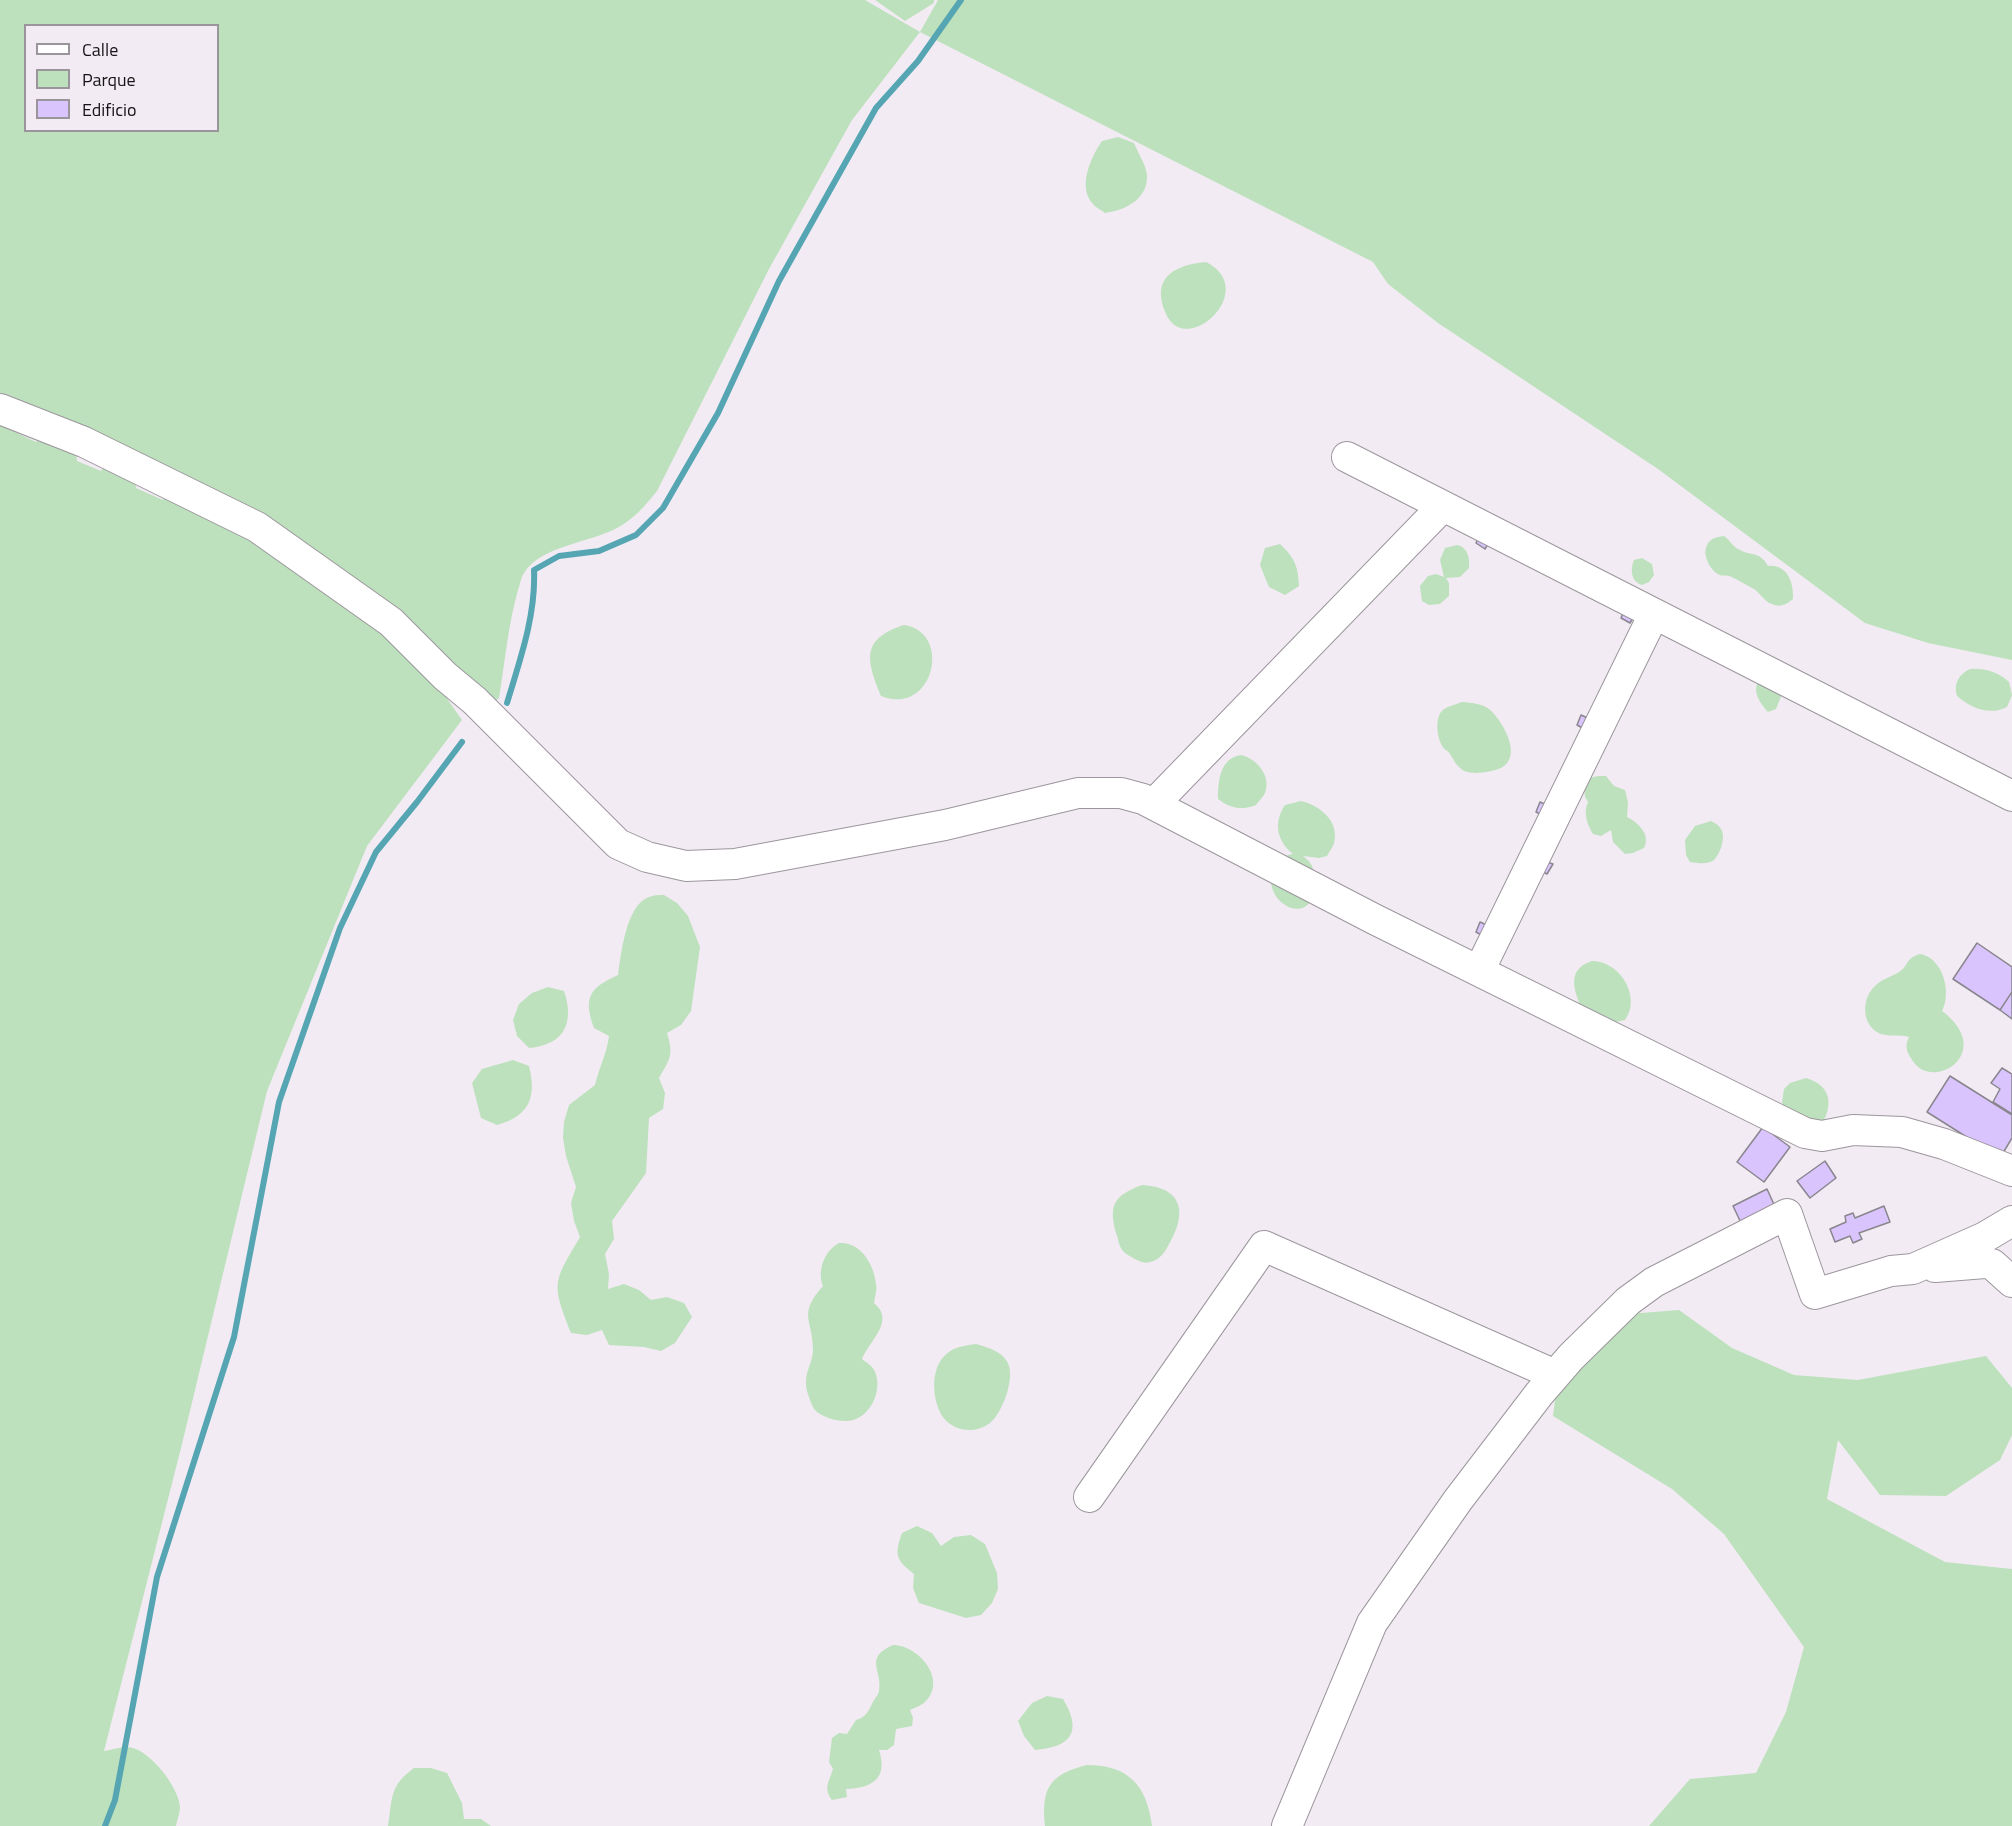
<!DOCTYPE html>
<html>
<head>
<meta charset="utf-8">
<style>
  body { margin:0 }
  #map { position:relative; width:2012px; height:1826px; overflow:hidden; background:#f2ebf3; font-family:"Titillium Web",sans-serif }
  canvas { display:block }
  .legend { position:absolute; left:24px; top:24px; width:195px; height:108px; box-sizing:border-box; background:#f2ebf3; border:2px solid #9a959b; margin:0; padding:8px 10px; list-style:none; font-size:18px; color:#161416 }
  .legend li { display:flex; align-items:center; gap:12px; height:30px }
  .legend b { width:30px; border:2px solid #9a959b }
</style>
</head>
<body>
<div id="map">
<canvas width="2012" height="1826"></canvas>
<ul class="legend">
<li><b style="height:8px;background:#fff"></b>Calle</li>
<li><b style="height:16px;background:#bde1bd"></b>Parque</li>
<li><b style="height:16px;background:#dac4fd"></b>Edificio</li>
</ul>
</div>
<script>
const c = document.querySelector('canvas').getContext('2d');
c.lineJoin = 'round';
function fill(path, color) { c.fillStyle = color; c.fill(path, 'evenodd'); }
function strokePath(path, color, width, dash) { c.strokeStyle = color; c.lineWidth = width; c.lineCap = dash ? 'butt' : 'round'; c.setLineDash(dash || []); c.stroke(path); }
const green = new Path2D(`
  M0,0H865L920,32L938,0H2012V660L1928,643L1865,623L1658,469L1438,323L1388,284L1373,262L920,32L852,120L769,269L657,491C645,506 634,519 617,528C592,542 540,546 524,573C521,577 520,585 518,590C508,625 505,662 499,698L491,705L429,673L462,720L367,846L267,1091L182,1444L104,1751C111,1750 120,1747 127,1747C148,1747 179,1787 180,1807C180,1813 177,1820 176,1826H0V425L36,442L49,430L0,399ZM26,26H218V130H26ZM75,442L163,494V500L136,488L135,478L107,462L101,471L77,461Z
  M875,0H934V3L905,21Z
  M1118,137L1134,143C1138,153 1146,165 1147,175C1148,199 1126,210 1105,213C1102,210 1096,208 1093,204C1077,187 1091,157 1102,141Z
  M1206,262C1261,290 1186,359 1166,314C1150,278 1174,265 1206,262Z
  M1724,536C1730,540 1732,546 1738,549C1751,557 1759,550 1768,566C1787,564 1794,582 1793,599C1787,604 1780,608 1772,604C1765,602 1760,593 1754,589C1752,588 1731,576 1729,576C1726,575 1722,576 1720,575C1711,572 1703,556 1706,548C1708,539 1716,537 1724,536Z
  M1280,544C1295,558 1298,566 1299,586L1285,595L1269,587L1260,565L1265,548Z
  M1457,545C1468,547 1470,559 1469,568L1460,577L1446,578L1449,583V596L1440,604L1429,605L1422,601L1420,586L1428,576L1436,574L1444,577L1440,560L1445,548Z
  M1642,558L1652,564L1654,575L1649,582L1642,585C1631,582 1630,569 1634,560Z
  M904,625C953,632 934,717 881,696C866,659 861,639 904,625Z
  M1970,669C1985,668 1998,672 2009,682L2012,695L2007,707C1989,716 1971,708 1957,696C1953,684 1959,674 1970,669Z
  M1761,677L1782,694L1776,709L1768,712C1758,701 1751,689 1761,677Z
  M1462,702C1471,703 1481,703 1489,709C1502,720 1524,756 1501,768C1491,772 1474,775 1464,771C1456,766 1454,760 1450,754C1447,749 1446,752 1443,747C1437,739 1435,720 1441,712C1446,706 1455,705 1462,702Z
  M1241,755C1256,758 1272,776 1265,793C1263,797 1258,802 1256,805C1241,811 1230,808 1218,799C1218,781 1220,758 1241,755Z
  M1598,776H1606L1614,786L1625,790L1628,802L1627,817C1639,823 1651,835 1644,848L1633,853L1625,854L1613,842L1611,830L1601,836L1593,834C1587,824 1583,813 1588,802L1585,797L1584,784L1590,778Z
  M1301,801C1319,805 1340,821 1334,843C1333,847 1329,852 1327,856L1319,858L1303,856C1314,864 1315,871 1313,884C1313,890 1313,897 1310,902C1297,921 1262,897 1273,869C1278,859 1282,856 1293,854C1277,841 1273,823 1285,805Z
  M1711,821C1724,827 1725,835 1721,848C1719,852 1717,857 1714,860C1707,865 1698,863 1690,862L1686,855L1685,840L1695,826Z
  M664,895L677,903L688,916L700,947L691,1011L681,1025L667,1033C674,1055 670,1059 659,1078L665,1093L663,1109L649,1118L646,1173L612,1221L614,1239L605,1254L609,1274L608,1289L624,1284L639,1290L651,1300L667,1297L684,1303L692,1317L675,1343L661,1351L644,1347L609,1345L602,1330L587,1335L571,1333C551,1282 553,1283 580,1237L574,1221L571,1203L576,1187L566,1156L563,1138L564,1122L569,1105L595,1085C599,1068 607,1053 609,1036L594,1028C583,998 589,988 618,975C621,954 626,905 649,897C654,895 659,895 664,895Z
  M1920,954C1943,958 1952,992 1942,1011C1998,1053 1930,1095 1911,1058C1906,1051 1905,1045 1909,1037C1900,1034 1890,1037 1881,1034C1861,1026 1861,999 1875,986C1882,979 1891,977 1899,972C1909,966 1905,958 1920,954Z
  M1592,961C1620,961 1642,997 1625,1020L1601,1025L1586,1018C1577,998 1562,970 1592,961Z
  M548,987L564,991C575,1023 564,1045 529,1048L517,1036L513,1020L519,1004L532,993Z
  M513,1060L529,1066C537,1098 529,1116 497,1125L481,1118L472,1083L482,1069Z
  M1806,1078C1830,1085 1834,1103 1822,1124L1784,1109L1782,1102L1784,1089L1790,1083Z
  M1142,1185C1182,1187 1188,1212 1169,1244C1165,1252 1160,1260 1150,1262C1144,1264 1139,1261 1133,1258C1128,1255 1122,1252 1120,1246C1118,1242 1118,1237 1116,1233C1108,1204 1115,1195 1142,1185Z
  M839,1243C860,1241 874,1264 876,1284C877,1290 875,1297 874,1303C896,1321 869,1341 862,1359C867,1363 873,1366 875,1372C882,1388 873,1412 856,1419C845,1424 826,1419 817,1412C812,1408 809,1397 807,1391C803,1373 813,1363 813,1350C813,1319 797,1315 823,1286C817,1271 824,1251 839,1243Z
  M1679,1310L1732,1348L1794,1375L1858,1380L1986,1356L2012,1388V1435L2000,1460L1946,1496L1880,1495L1838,1440L1827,1499L1945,1562L2012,1569V1826H1649L1690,1779L1756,1773L1786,1712L1804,1647L1724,1534L1672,1489L1553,1416L1561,1351L1615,1315Z
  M976,1344C1006,1352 1016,1362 1007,1393C1004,1402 999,1414 992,1421C976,1437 947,1431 939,1410C931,1390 931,1360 954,1349C961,1346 969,1345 976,1344Z
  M917,1526L932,1533L941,1546L954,1537L971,1535L985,1544L997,1573L998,1589L992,1603L981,1615L966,1618L919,1603L913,1588L914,1574C896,1560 894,1555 902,1533Z
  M893,1645C919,1645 949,1681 924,1703C920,1706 914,1708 910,1710L913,1718L912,1726L896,1729L894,1745L887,1750H879C888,1778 873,1788 846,1789L847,1797L832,1800C823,1788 829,1782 833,1769L829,1762L832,1738L839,1733L847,1734L856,1720C866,1717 867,1713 872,1704C874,1699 878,1696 879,1691C883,1671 863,1658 893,1645Z
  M1047,1696L1063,1699C1083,1732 1071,1747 1035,1750L1024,1736L1018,1721L1032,1703Z
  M1087,1765C1129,1765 1147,1786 1152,1826H1045C1041,1788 1050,1774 1087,1765Z
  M414,1768H431L447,1773L462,1803L464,1819H481L491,1826H388C392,1798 390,1785 414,1768Z`);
const stream = new Path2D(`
  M507,703C520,660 536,615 534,570L559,556L599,551L636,535L663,508L718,413L779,281L876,108L918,61L961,0
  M105,1826L115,1800L157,1577L234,1337L279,1102L340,928L376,852L417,802L462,742`);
const building = new Path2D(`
  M1480,534L1491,539L1485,549L1476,543Z
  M1625,608L1636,613L1630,623L1621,618Z
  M1581,715L1592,720L1586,730L1577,725Z
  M1540,802L1552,807L1546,817L1536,812Z
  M1541,860L1553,864L1547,874L1537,869Z
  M1480,922L1491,927L1485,937L1476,932Z
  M1977,943L2012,967V992L2000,1010L1953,979Z
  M2012,992V1019L2000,1010Z
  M2002,1068L2012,1074V1114L1993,1102L2000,1089L1991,1083Z
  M1950,1076L2012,1115V1138L2000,1158L1927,1112Z
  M1763,1127L1790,1147L1764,1182L1737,1162Z
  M1825,1161L1836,1178L1810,1198L1797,1181Z
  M1767,1189L1777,1211L1743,1227L1733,1206Z
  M1884,1206L1890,1222L1859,1233L1862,1239L1853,1243L1850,1236L1835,1242L1830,1229L1846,1222L1845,1216L1853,1213L1855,1218Z`);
const minor = new Path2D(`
  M0,409L84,442L257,527L391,622L445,676L475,701L618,844L647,857L686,866L735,864L945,825L1078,793H1121L1143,799L1374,919L1805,1133L1822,1136L1853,1130L1902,1132L1944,1144L2012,1171
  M1347,457L2012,796
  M1154,804L1443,506
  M1479,971L1654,614
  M1935,1267L1985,1263L1992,1264L2012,1282
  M1089,1497L1264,1246L1555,1375
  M1287,1826L1372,1623L1458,1500L1539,1394L1571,1357L1628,1301L1654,1282L1787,1214L1815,1294L1891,1271L1913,1269L1985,1237L2012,1221`);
fill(green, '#bde1bd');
strokePath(stream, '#55a5b3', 6);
fill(building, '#dac4fd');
strokePath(building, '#89868e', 1.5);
strokePath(minor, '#9c969d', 32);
strokePath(minor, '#fff', 30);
</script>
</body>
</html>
